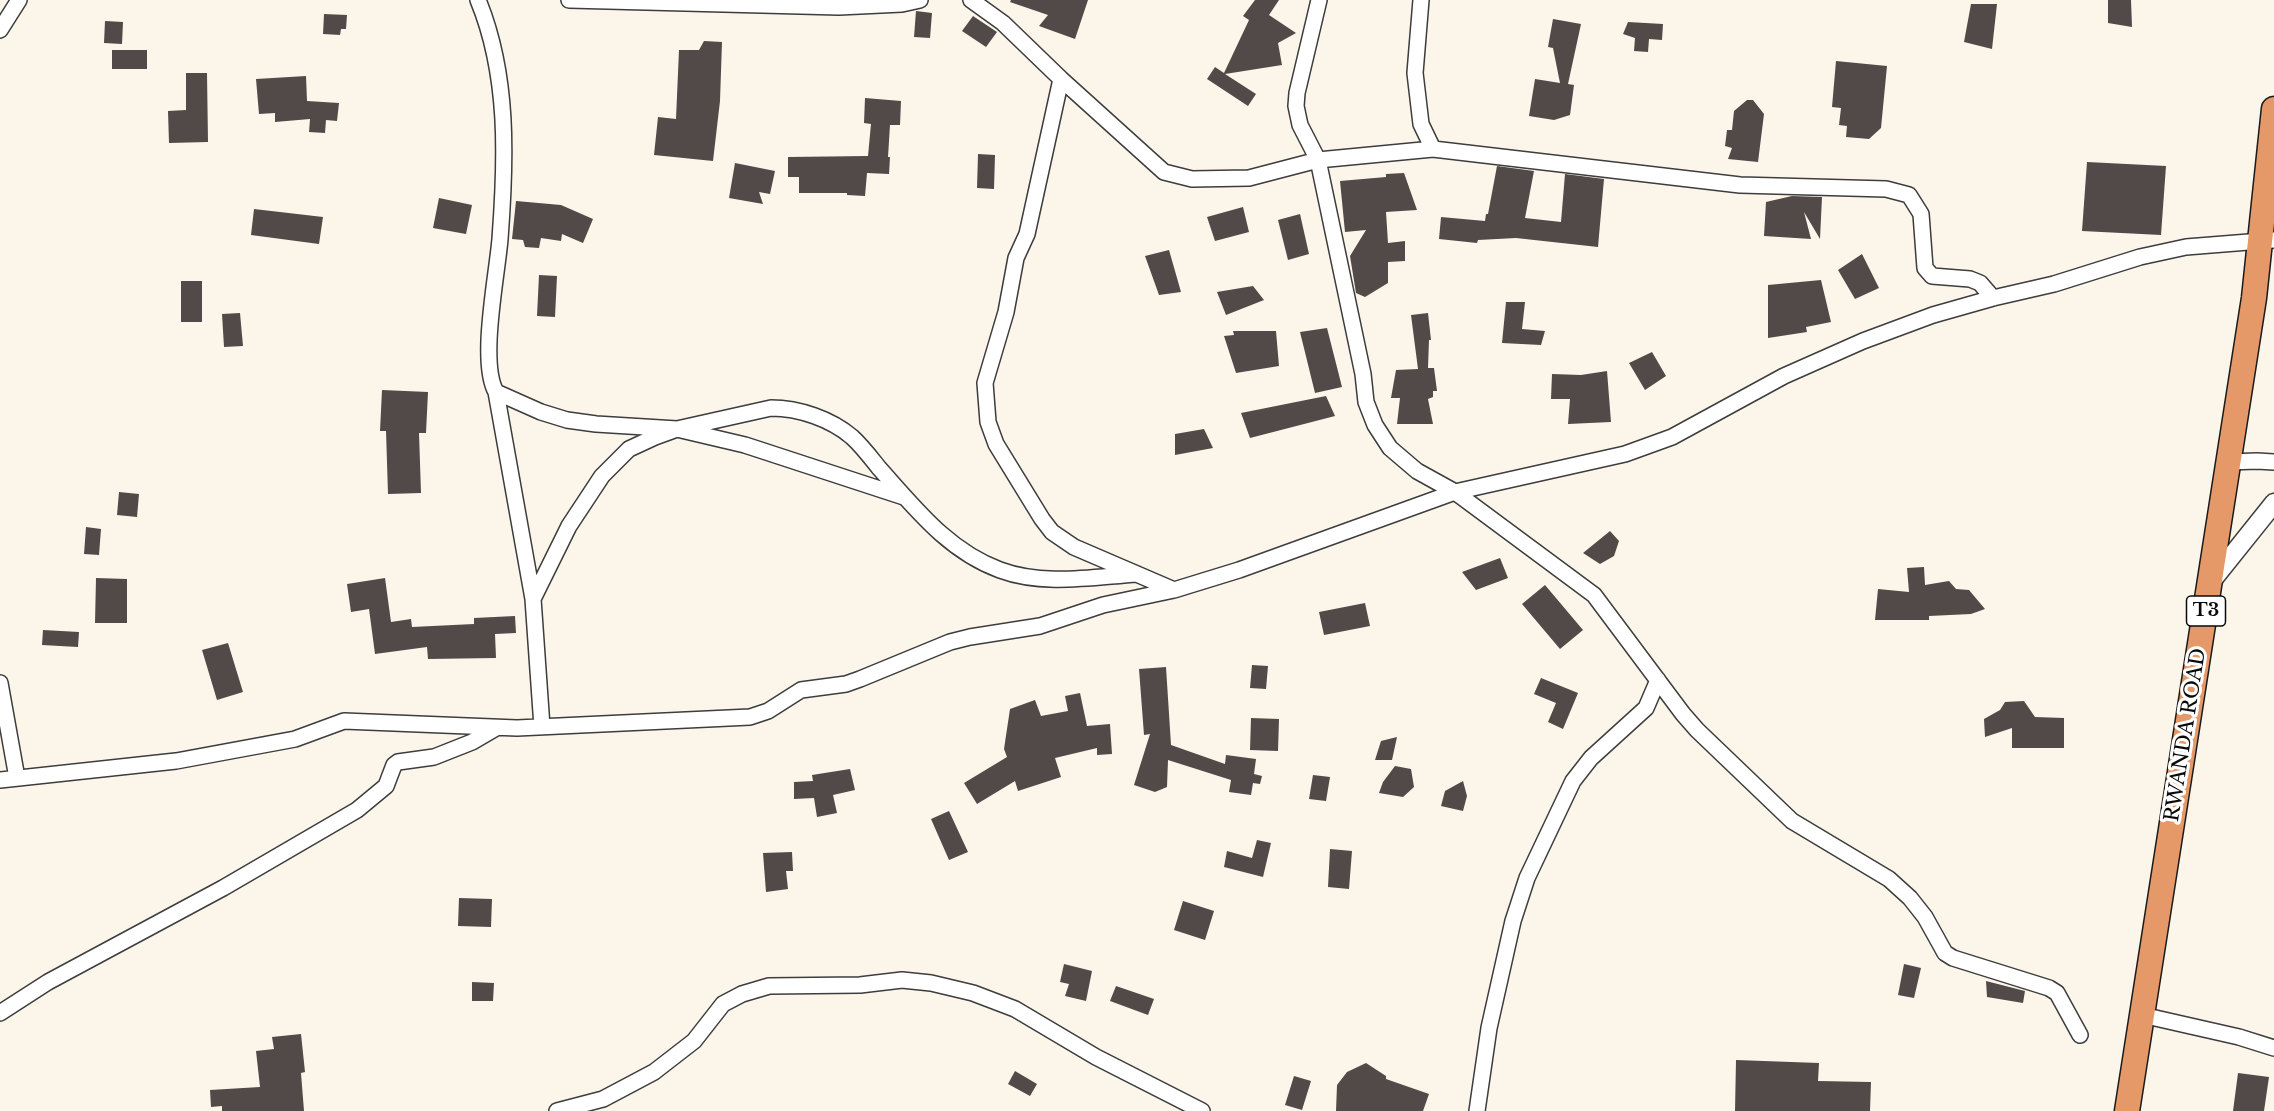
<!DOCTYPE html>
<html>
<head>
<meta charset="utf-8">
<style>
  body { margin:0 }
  canvas { display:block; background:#fcf5ea }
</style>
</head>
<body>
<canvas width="2274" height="1111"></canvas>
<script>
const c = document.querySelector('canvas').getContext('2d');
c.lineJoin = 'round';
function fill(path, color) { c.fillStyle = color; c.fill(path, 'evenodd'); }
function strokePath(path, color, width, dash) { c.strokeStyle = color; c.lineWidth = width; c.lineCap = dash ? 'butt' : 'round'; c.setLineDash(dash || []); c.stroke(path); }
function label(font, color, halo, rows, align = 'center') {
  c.font = font + ' "Libre Baskerville",serif'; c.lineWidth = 6; c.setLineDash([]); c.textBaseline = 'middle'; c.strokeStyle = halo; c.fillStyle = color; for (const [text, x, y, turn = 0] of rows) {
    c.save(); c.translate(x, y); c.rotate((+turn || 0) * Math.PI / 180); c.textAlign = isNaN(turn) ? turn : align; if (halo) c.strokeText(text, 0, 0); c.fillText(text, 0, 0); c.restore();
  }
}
const building = new Path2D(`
  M1011,0H1088L1075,39L1039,26L1048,15L1010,2Z
  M1255,0H1279L1269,15L1296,33L1278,43L1282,65L1225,74L1256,94L1248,106L1207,79L1215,67L1224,73L1249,20L1243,16Z
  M2108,0H2131L2132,27L2108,23Z
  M1971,4H1997L1992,49L1964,42Z
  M916,11L932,13L930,38L914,37Z
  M324,14L347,15L346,29H341L340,35L323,34Z
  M973,16L997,32L986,47L962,31Z
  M1553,19L1581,24L1568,84L1574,85L1570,115L1554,120L1529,116L1535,79L1560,83L1553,48L1548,47Z
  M105,21L123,22L122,44L104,43Z
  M1628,22L1663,24L1662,40L1649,39L1648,52L1634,51L1635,38L1623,34Z
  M704,41L722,42L720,101L713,161L654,155L658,117L676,119L679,50H699Z
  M112,50H147V69H112Z
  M1836,61L1887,66L1881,128L1869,139L1846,137L1847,126L1839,125L1841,108L1832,107Z
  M186,73H207L208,142L169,143L168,111L186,110Z
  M306,76L307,101L339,103L337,121L326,120L325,133L309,132L310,119L275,122V113L259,114L256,79Z
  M865,98L901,101L900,125H890L888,157H890L889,174L867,173L865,196L847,195V193H799V177H788V157L868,156L871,124L864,123Z
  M1747,100H1753L1764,114L1758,162L1728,159L1732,148L1725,146L1727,130H1732L1734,111Z
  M978,154L995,155L994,189L977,188Z
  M2087,162L2166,166L2161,235L2082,231Z
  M735,163L775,171L770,194L759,192L763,204L729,198Z
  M1497,166L1534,171L1525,218L1561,222L1565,174L1604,179L1598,247L1516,238L1478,240L1477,243L1439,239L1441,217L1485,221L1486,214H1488Z
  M1404,173L1417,210L1386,212L1388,243L1405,241V261L1388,262V283L1365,297L1356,293L1350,256L1366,230L1345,232L1340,181L1386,177V174Z
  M1792,196L1822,197L1820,239L1804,212L1811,239L1764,236L1766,202Z
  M439,198L472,205L466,234L433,228Z
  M516,201L561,205L593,219L583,243L562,234L561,241L541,238L539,248L525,247L523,240L512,239Z
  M1243,207L1249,232L1215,241L1207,217Z
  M254,209L323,217L319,244L251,235Z
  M1300,214L1309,254L1288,260L1278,220Z
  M1169,250L1181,292L1159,295L1145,256Z
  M1862,254L1879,288L1855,299L1838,270Z
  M539,275L557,276L555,317L537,316Z
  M1821,280L1831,322L1806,327L1807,332L1768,338V285Z
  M181,281H202V322H181Z
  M1253,286L1264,300L1226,315L1217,292Z
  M1506,302H1525L1522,329L1545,331L1541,345L1502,343Z
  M240,313L243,346L224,347L222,314Z
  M1428,313L1431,340H1429L1428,368H1434L1437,391H1433V397L1428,399L1433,424H1397L1400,398H1391L1396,370L1418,369L1411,315Z
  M1327,328L1342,387L1315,393L1300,332Z
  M1233,331H1276L1279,366L1236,373L1224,336L1234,335Z
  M1652,352L1666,376L1645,390L1629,363Z
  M1607,371L1611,422L1568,424L1570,399H1551L1552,374L1581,375Z
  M382,390L428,392L426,433H419L421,493L388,494L386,431H380Z
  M1326,396L1335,416L1250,438L1241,413Z
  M1204,429L1213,448L1175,455V434Z
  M119,492L139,494L137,517L117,515Z
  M86,527L101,529L99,555L84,554Z
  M1610,531L1619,541L1614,556L1600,564L1583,553Z
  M1500,558L1508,578L1476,590L1462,572Z
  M1924,567L1925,585L1949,581L1956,589L1969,590L1985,609L1971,614L1929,616V620H1875L1878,589L1909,592L1907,568Z
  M96,578L127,579V623H95Z
  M385,578L391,622L411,619L412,627L474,624V618L515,616L516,633L495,634L496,658L428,659L427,647L375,654L369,609L351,612L347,584Z
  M1545,585L1583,630L1560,649L1522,604Z
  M1365,603L1370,626L1324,635L1319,612Z
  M43,630L79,632L78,647L42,645Z
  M228,643L243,692L217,700L202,650Z
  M1252,665L1268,666L1266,689L1250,688Z
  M1166,667L1171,745L1225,764L1226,755L1256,759L1254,774L1262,776L1260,784L1253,783L1251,795L1229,792L1231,780L1168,760L1167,787L1155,792L1134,785L1150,734L1144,735L1139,669Z
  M1541,678L1578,693L1563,729L1548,722L1556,703L1534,694Z
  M1080,693L1087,726L1110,724L1112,754L1097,755V748L1055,758L1061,777L1018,791L1015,781L977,804L964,783L1007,757L1004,749L1010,709L1035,700L1041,716L1068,711L1065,696Z
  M2024,701L2035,717L2064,718V748H2012V728L1985,737L1984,719L2000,710L2005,702Z
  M1251,718L1279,719L1278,751L1250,750Z
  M1397,737L1392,760H1375L1381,741Z
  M1395,766L1411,769L1414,787L1403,797L1379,793L1383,782Z
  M850,769L855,790L833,795L837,813L817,817L814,798L794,799V782L813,781L812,775Z
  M1313,775L1330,777L1326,801L1309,799Z
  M1463,781L1467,796L1463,811L1441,806L1445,791Z
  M949,811L968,852L949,860L931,819Z
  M1257,840L1271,843L1263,877L1224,867L1227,851L1252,858Z
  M1330,849L1352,851L1349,889L1328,887Z
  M792,852L793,871H786L788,889L766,892L763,853Z
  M459,898L492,899L491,927L458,926Z
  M1183,901L1214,911L1205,940L1174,930Z
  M1064,964L1092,971L1086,1001L1065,996L1069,984L1060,982Z
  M1904,964L1921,968L1914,998L1898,995Z
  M1986,981L2025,991L2023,1003L1987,997Z
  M472,982L494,983L493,1001H472Z
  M1116,986L1154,999L1148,1015L1110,1001Z
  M301,1034L305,1072L301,1073L304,1111H222V1106L211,1107L210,1090L260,1087L256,1051L274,1049L272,1037Z
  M1736,1060L1819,1063L1818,1081L1871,1082L1870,1111H1735Z
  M1366,1063L1386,1076V1079L1429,1094L1423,1111H1336L1337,1085L1347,1072Z
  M1015,1071L1037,1084L1030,1096L1008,1084Z
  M2238,1073L2269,1077L2264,1111H2233Z
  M1294,1076L1311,1081L1302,1110L1285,1105Z`);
const minor = new Path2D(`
  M478,0C509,75 506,159 500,239C497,276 479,362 496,392L541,412L567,420L596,424L677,429L745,445L904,497
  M569,0L839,7L902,4L920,0
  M971,0L1003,23L1061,79L1164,172L1192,179L1249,178L1318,160L1433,149L1740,185L1886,189L1909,195L1921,214L1925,268L1932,276L1970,279L1980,283L1993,298
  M1319,0L1297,93L1296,106L1300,125L1318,160L1363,374L1366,402L1375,425L1390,448L1417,471L1455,492L1594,595L1683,714L1697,730L1792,821L1889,879L1910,898L1925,917L1945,953L1953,958L2049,988L2057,993L2080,1035
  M1421,0L1415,73L1421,124L1433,149
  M0,30L19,0
  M1061,79L1027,234L1016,258L1006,312L985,383L988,422L996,444L1042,519L1052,532L1074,547L1174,590
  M496,392L533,599
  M2228,462L2257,461L2274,462
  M0,683L17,778
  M542,727L533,599L569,526L602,476L629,449L655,437L677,429L771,408C799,408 831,419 852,437C862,446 871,458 879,468C915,508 948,551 1000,570C1043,586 1092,577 1137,574
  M0,780L176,761L295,739L344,721L517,728L750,717L768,711L801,690L846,684L860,679L950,642L970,637L1040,626L1103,605L1174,590L1239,570L1455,492L1625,454L1672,437L1784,376L1863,341L1933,315L1993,298L2054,284L2140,257L2186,247L2274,240
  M0,1013L48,982L223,888L357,810L386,786L394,765L398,762L434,757L472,742L496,728
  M2142,1015L2239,1037L2274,1048
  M557,1111L603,1099L654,1072L694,1041L723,1004L742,994L769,986L860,985L902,980L931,983L973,993L1015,1009L1096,1057L1202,1111
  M1477,1111L1489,1028L1513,921L1527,878L1573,781L1591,758L1646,708L1658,680`);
const tertiary = new Path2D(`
  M2210,583L2274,503`);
const trunk = new Path2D(`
  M2127,1111L2254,298L2274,109`);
const shields = [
  [2206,611,39]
];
const shieldNames = [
  ["T3",2206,611]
];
const streetNames = [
  ["RWANDA ROAD",2186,735,-81]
];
fill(building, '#514a48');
strokePath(minor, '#3d3d3d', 18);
strokePath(tertiary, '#3d3d3d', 21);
strokePath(trunk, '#1b1b1b', 27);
strokePath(minor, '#fff', 15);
strokePath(tertiary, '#fff', 18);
strokePath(trunk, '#e69968', 24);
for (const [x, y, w] of shields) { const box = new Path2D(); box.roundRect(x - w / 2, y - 15, w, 30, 4.5); c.fillStyle = '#fff'; c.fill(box); strokePath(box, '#0a0a0a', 1.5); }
label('bold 18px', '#0a0a0a', null, shieldNames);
label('20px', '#0a0a0a', '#fff', streetNames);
</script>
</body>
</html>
